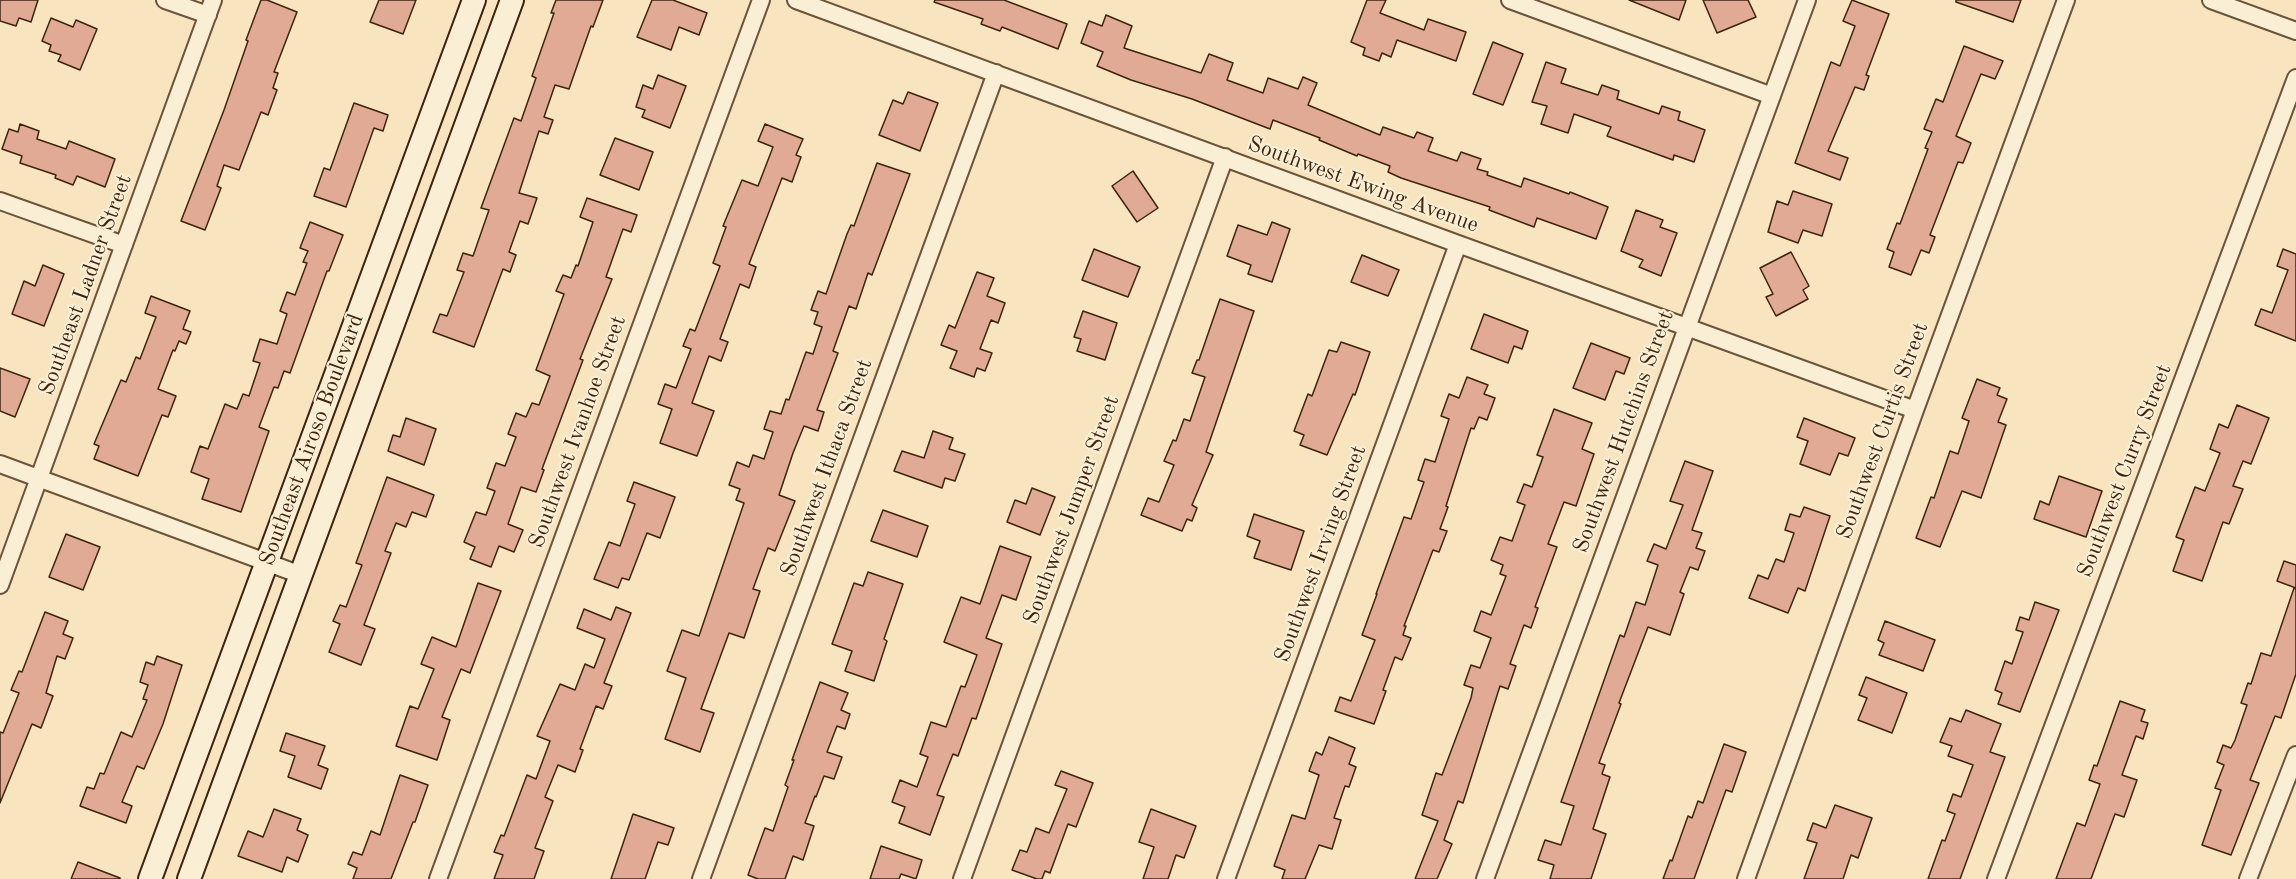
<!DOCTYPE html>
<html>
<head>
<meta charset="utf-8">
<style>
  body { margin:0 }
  canvas { display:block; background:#f8e5bf }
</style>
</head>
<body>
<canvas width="2296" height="879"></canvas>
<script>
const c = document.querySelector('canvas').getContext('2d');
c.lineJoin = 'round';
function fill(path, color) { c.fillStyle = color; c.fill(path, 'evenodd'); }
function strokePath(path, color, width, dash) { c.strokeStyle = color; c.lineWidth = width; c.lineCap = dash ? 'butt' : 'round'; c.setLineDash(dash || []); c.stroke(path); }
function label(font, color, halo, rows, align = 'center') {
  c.font = font + ' "Old Standard TT",serif'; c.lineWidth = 4.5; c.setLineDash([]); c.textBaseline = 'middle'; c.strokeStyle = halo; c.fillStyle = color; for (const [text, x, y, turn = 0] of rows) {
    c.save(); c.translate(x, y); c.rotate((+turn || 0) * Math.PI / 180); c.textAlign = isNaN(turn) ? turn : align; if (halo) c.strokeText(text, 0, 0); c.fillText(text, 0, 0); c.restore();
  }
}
const building = new Path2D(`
  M0,0H38L31,22L19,18L16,26L0,21Z
  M261,0H267L297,12L274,72L278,73L273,88L277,90L268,115L261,112L239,170L224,165L217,186L221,188L205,230L181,221L224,110L248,41L246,40Z
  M379,0H416L403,34L370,22Z
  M556,0H603L593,27L591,26L569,89L555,85L544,117L553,120L548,134L539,131L519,193L537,198L528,224L520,221L509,252L516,255L510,272L503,269L474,347L433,332L440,314L447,316L464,272L457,270L463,253L473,256L489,210L481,208L514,118L521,121L536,78L532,76L554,13H551Z
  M652,0H673L707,13L699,35L679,27L671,50L637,37Z
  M935,0H1004L1067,24L1058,49L1002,27L1000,31L981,24L983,19L934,2Z
  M1367,0H1386L1380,13L1424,30L1428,19L1466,32L1456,61L1397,40L1391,57L1382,53L1379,61L1363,55L1365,48L1351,42Z
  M1629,0H1686L1679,20Z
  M1703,0H1748L1756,17L1717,33Z
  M1852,0L1889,14L1866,75L1869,76L1864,90L1855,87L1828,151L1848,158L1840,180L1795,163L1831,62L1840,66L1855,26L1843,21Z
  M1956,0H2021L2013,22L1956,2Z
  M1106,15L1132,26L1124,48L1201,73L1209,54L1233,63L1227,80L1263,93L1268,78L1298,89L1303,77L1317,83L1308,105L1380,135L1383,127L1414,138L1417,132L1433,138L1428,151L1457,161L1461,152L1481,159L1477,169L1488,172L1487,175L1521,187L1524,178L1569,194L1570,192L1608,207L1596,239L1537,218L1534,227L1489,210L1490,207L1401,178L1388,172L1390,166L1358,154L1357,156L1319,140L1320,138L1273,120L1270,129L1192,99L1131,80L1097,66L1103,52L1081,43L1089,21L1102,26Z
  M51,18L73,27L76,20L97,29L80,70L58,61L61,55L49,51L51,45L42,41Z
  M1493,42L1523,54L1503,105L1473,94Z
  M1964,46L2003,61L1995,79L1981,74L1956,136L1971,143L1963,163L1958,162L1930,235L1935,237L1929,253L1921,250L1911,275L1889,267L1894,252L1887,249L1897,223L1900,224L1928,149L1925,148L1932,132L1924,129L1936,99L1943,102Z
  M1546,62L1566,69L1561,83L1598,95L1602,85L1619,91L1617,99L1659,114L1662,106L1680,112L1678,120L1705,130L1694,162L1674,155L1673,160L1607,136L1611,127L1574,114L1568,133L1541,124L1547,106L1532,102Z
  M658,75L686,86L670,128L642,117L645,110L636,107L643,85L653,89Z
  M908,92L938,103L920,151L879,135L893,100L903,104Z
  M354,103L388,115L383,131L374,128L346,207L314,196L324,168L330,170Z
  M20,124L39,131L37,139L66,149L69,141L115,159L105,187L77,176L73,185L55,178L56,175L20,163L22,156L2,149L9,129L18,132Z
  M765,124L803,139L796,155L801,157L792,182L782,178L749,264L756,267L749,288L740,284L720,339L728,342L721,361L709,356L692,403L714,411L697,456L660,443L672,409L658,404L665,384L676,388L691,349L683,346L690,329L695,331L720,266L713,263L726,227L723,226L742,180L758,186L773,147L758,141Z
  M615,138L653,152L639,190L600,175Z
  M877,163L910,174L872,275L868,273L856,309L849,306L833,351L838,353L817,410L824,412L818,431L804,426L793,453L779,495L795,501L775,551L768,548L753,589L760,591L744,638L729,633L701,709L714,713L700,752L665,739L686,678L667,671L682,630L699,636L744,503L736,500L740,489L729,485L737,462L749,467L753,455L764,459L773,432L764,429L770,411L781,414L786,399L789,400L806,352L813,354L822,327L814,324L818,312L811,310L818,291L826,294L847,234L851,225L854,226Z
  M1133,171L1158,208L1137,222L1112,186Z
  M1793,191L1832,204L1822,236L1803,230L1798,243L1768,232L1777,201L1788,205Z
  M587,198L637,215L631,232L623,229L606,277L612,279L580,359L583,360L542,469L544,470L536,492L521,487L508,524L523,530L514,552L499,546L491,567L470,559L475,547L464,542L476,512L486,515L495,491L487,488L496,463L505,466L516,437L508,434L516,413L526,417L532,403L539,405L550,376L536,370L564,294L556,291L563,275L571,278L576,265L578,266L593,222L580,217Z
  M1636,210L1663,220L1660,227L1677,233L1661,276L1639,267L1643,260L1621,251Z
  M310,222L343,235L329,271H327L290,373L284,371L278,388L274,387L259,427L269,431L241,512L202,499L209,479L191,472L200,446L208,449L225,404L237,409L243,394L249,396L260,363L253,361L260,339L277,344L287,314L280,311L287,292L295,295L307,263L303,262L308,251L300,248Z
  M1272,222L1290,229L1272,282L1248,274L1251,265L1227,256L1238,225L1267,235Z
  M1094,249L1140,267L1128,297L1082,280Z
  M2283,249L2296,254V341L2255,325L2261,309L2272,313L2288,270L2277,266Z
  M1791,252L1809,286L1803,290L1808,299L1776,316L1766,297L1773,294L1760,268Z
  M1362,255L1399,270L1388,296L1351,282Z
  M43,265L64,274L44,326L12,314L24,281L35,286Z
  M977,272L994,278L987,296L1005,303L998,323L991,320L980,349L992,353L985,371L977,368L974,377L950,368L957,351L941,345L949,325L955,328Z
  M151,296L190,311L183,329L191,332L186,344L179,341L175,351L173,350L158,389L176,396L168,417L162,415L138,476L94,459L99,446L94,444L121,380L126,382L136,357L140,359L156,317L145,313Z
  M1220,299L1254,311L1206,452L1213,455L1192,505L1197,508L1192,521L1187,519L1182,531L1141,515L1148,498L1159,502L1174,465L1164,461L1173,440L1176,441L1184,419L1190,421L1205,377L1192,373L1197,360H1199Z
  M1083,311L1117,323L1105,360L1077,351L1081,339L1074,337Z
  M1484,314L1528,331L1522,349L1514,346L1508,363L1471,349Z
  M1341,342L1370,352L1355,395L1353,394L1327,455L1300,445L1304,435L1294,431L1308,394L1312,396L1329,350L1337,352Z
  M1591,343L1630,358L1624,374L1616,371L1605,400L1573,388Z
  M0,368L30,379L15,417L0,411Z
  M1467,377L1488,385L1484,394L1495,398L1487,420L1479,417L1474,429L1471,428L1446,506L1448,507L1440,529L1447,531L1439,552L1433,550L1404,626H1406L1403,635L1411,638L1402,660L1395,657L1383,690L1386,691L1374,724L1335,711L1340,697L1351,701L1375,640L1362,635L1377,594H1376L1404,517L1411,519L1424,482L1418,480L1425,459L1435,462L1449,419L1441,416L1449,394L1459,398Z
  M1977,379L2000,388L1997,395L2007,399L1998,422L2006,425L1981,498L1962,491L1940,547L1916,538L1931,497L1934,498L1950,451L1958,454L1969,421L1962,418Z
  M2237,405L2269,418L2251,464L2243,461L2233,486L2243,489L2229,524L2223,522L2202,581L2173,571L2184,540L2176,537L2195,487L2205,491L2220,453L2210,449L2219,424L2228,428Z
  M1554,409L1592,423L1582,449L1594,454L1576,506L1564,502L1548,544L1557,547L1535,607L1538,608L1531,628L1524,625L1510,664L1516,666L1508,689L1500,686L1463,803L1458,801L1444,840L1452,844L1437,879H1415L1438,821L1422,815L1436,773L1442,775L1471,698L1473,688L1464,685L1471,665L1480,668L1491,638L1474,631L1481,611L1491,615L1506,576L1500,574L1503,565L1491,560L1500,537L1512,541L1525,505L1517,502L1524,484L1532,487L1543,457L1537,455Z
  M406,418L436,429L424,465L388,451L393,435L400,437Z
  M1804,418L1855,438L1848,456L1839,453L1830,475L1800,464L1808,441L1797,437Z
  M933,431L953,438L949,449L965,454L955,481L945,478L942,488L894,471L902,451L924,458Z
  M1685,461L1713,471L1692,530L1702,533L1696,548L1705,551L1698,570L1690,567L1680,592L1684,594L1670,635L1648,627L1619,703L1621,704L1599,763L1605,765L1602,774L1610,777L1593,829L1606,834L1591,879H1550L1554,865L1538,860L1545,840L1561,845L1574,806L1561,802L1620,635L1624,637L1636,602L1645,605L1658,565L1647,561L1654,544L1666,549L1683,505L1670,501Z
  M2059,476L2102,491L2086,537L2034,519L2040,501L2049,505Z
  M387,477L434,495L426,517L412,512L406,527L396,523L385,551L391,553L364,625L375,629L361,665L329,652L340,624L333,621L340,605L346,607L362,565L356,563Z
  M634,482L675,497L660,538L647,533L629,580L622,578L618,588L594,579L609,542L620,546L635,504L627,501Z
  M1032,488L1055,497L1040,535L1007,522L1015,500L1026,504Z
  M1804,507L1830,516L1805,591L1798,588L1788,613L1749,598L1758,575L1768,579L1776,559L1784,562L1794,533L1785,530L1790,514L1800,517Z
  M883,510L928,526L917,557L871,541Z
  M1254,514L1304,531L1291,570L1254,558L1260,541L1247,536Z
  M66,534L100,547L83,590L49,577Z
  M1000,546L1031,557L1016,600L1002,595L986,638L1002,644L976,719L972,718L958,756L953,754L937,795L944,797L930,835L899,823L905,807L892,802L900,780L917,787L928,757L920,754L931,722L946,727L961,686L965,687L977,655L944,642L961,597L980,604Z
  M2284,561L2296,565V588L2277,581Z
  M868,572L903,584L884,639L887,641L874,681L845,671L852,651L832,644L854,583L863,586Z
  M478,583L501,591L470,673L461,669L442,717L450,720L437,760L396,746L410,706L418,709L434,669L421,664L432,637L456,647Z
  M2294,588L2296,589V674L2281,718L2275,716L2250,780L2259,783L2231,855L2202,845L2221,790L2215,788L2224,765L2217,762L2223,745L2231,748L2235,740L2247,705L2241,703L2248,683L2251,684L2261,653L2271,656Z
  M2035,602L2059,610L2020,712L1998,704L2002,693L1995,690L2005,661L2012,664L2023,632L2016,630L2020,617L2029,620Z
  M616,607L631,613L604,683L612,686L603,709L596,706L580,749L583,750L575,772L558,765L545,797L553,801L535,848L544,851L534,879H494L503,855L494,852L501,835L504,836L527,775L536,779L550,741L537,736L560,684L575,690L585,664L594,668L605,639L577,628L584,609L611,620Z
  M45,612L68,621L63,634L73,638L65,659L57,656L46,693L53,696L41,728L32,724L0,803V732L3,733L19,693L11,690L19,671L22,672Z
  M1885,621L1935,640L1923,671L1879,655L1884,643L1878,640Z
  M157,656L182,665L163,724L144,769L137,766L122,802L132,806L126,823L80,806L87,787L94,789L100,773L104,774L121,732L132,737L147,700L143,699L148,685L140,682L146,662L154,665Z
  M1866,677L1907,693L1892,733L1858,720L1867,698L1859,695Z
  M820,682L848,693L841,710L850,714L845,729L837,726L827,752L842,757L834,779L824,776L816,797L815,796L805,823L814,826L803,860L793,856L785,879H758L748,875L765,828L773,831L788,787L785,785L794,760H792Z
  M2120,701L2145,710L2141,721L2148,723L2143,739L2136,736L2122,775L2137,780L2124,817L2115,814L2091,879H2056L2077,823L2085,826L2100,784L2089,780L2094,765L2097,766Z
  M1966,710L2001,724L1990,752L2005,757L1960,879H1928L1942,840L1945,841L1955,814L1947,811L1953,794L1961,797L1973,765L1948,756L1952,746L1940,742L1950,718L1961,722Z
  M286,733L325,746L318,765L328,769L321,789L288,777L295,756L280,751Z
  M1329,737L1355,748L1349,764L1356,767L1349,787L1345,786L1334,818L1341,820L1332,849L1319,845L1305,879H1282L1285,870L1274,866L1292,815L1305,819L1319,775L1309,771L1316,752L1322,755Z
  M1724,744L1746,752L1732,792L1726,790L1694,879H1663L1670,860L1672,861L1688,816L1692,818L1698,801L1703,803Z
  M1061,771L1093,783L1076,827L1068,824L1050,873L1045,871L1042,879H1037L1012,870L1020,850L1027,852L1036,828L1049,833L1067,789L1055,785Z
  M400,775L428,785L415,822H413L391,879H353L357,868L348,864L353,852L362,855L371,831L380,835Z
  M1835,805L1872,818L1858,858L1851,855L1843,879H1804L1817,843L1807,840L1813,823L1826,828Z
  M274,809L301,819L297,830L308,835L298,862L287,857L282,872L238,856L248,831L263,837Z
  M1151,809L1196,826L1184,858L1176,855L1168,879H1143L1154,847L1139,842Z
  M633,814L674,828L668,845L658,842L645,879H611Z
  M881,846L922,860L916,879L901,874L899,879H870Z
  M78,862L120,878V879H71Z`);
const street = new Path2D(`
  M165,0L208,15
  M796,0L1458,244L1915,410
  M1510,0L1772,96
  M2211,0L2296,31
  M0,201L124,245
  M0,464L301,575
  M0,585L213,0
  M438,879L761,0
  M701,879L996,73
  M962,879L1225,157
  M1226,879L1458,244
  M1485,879L1807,0
  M1746,879L1915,410L2066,0
  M1996,879L2296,78
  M2248,879L2296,755`);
const secondary = new Path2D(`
  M150,879L474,0
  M189,879L512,0`);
const streetNames = [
  ["Southwest Ewing Avenue",1363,185,20],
  ["Southeast Ladner Street",86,285,-70],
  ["Southwest Curtis Street",1883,431,-70],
  ["Southwest Ivanhoe Street",578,432,-70],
  ["Southwest Hutchins Street",1624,432,-70],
  ["Southeast Airoso Boulevard",312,440,-70],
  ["Southwest Ithaca Street",827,468,-70],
  ["Southwest Curry Street",2125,471,-69],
  ["Southwest Jumper Street",1072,510,-70],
  ["Southwest Irving Street",1321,554,-70]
];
fill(building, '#e1aa94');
strokePath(building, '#3e230e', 1.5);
strokePath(street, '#6c543a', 20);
strokePath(secondary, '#3e230e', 26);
strokePath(street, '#faeed5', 16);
strokePath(secondary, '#faeed5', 22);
label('22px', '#3e230e', '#faeed5', streetNames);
</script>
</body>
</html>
